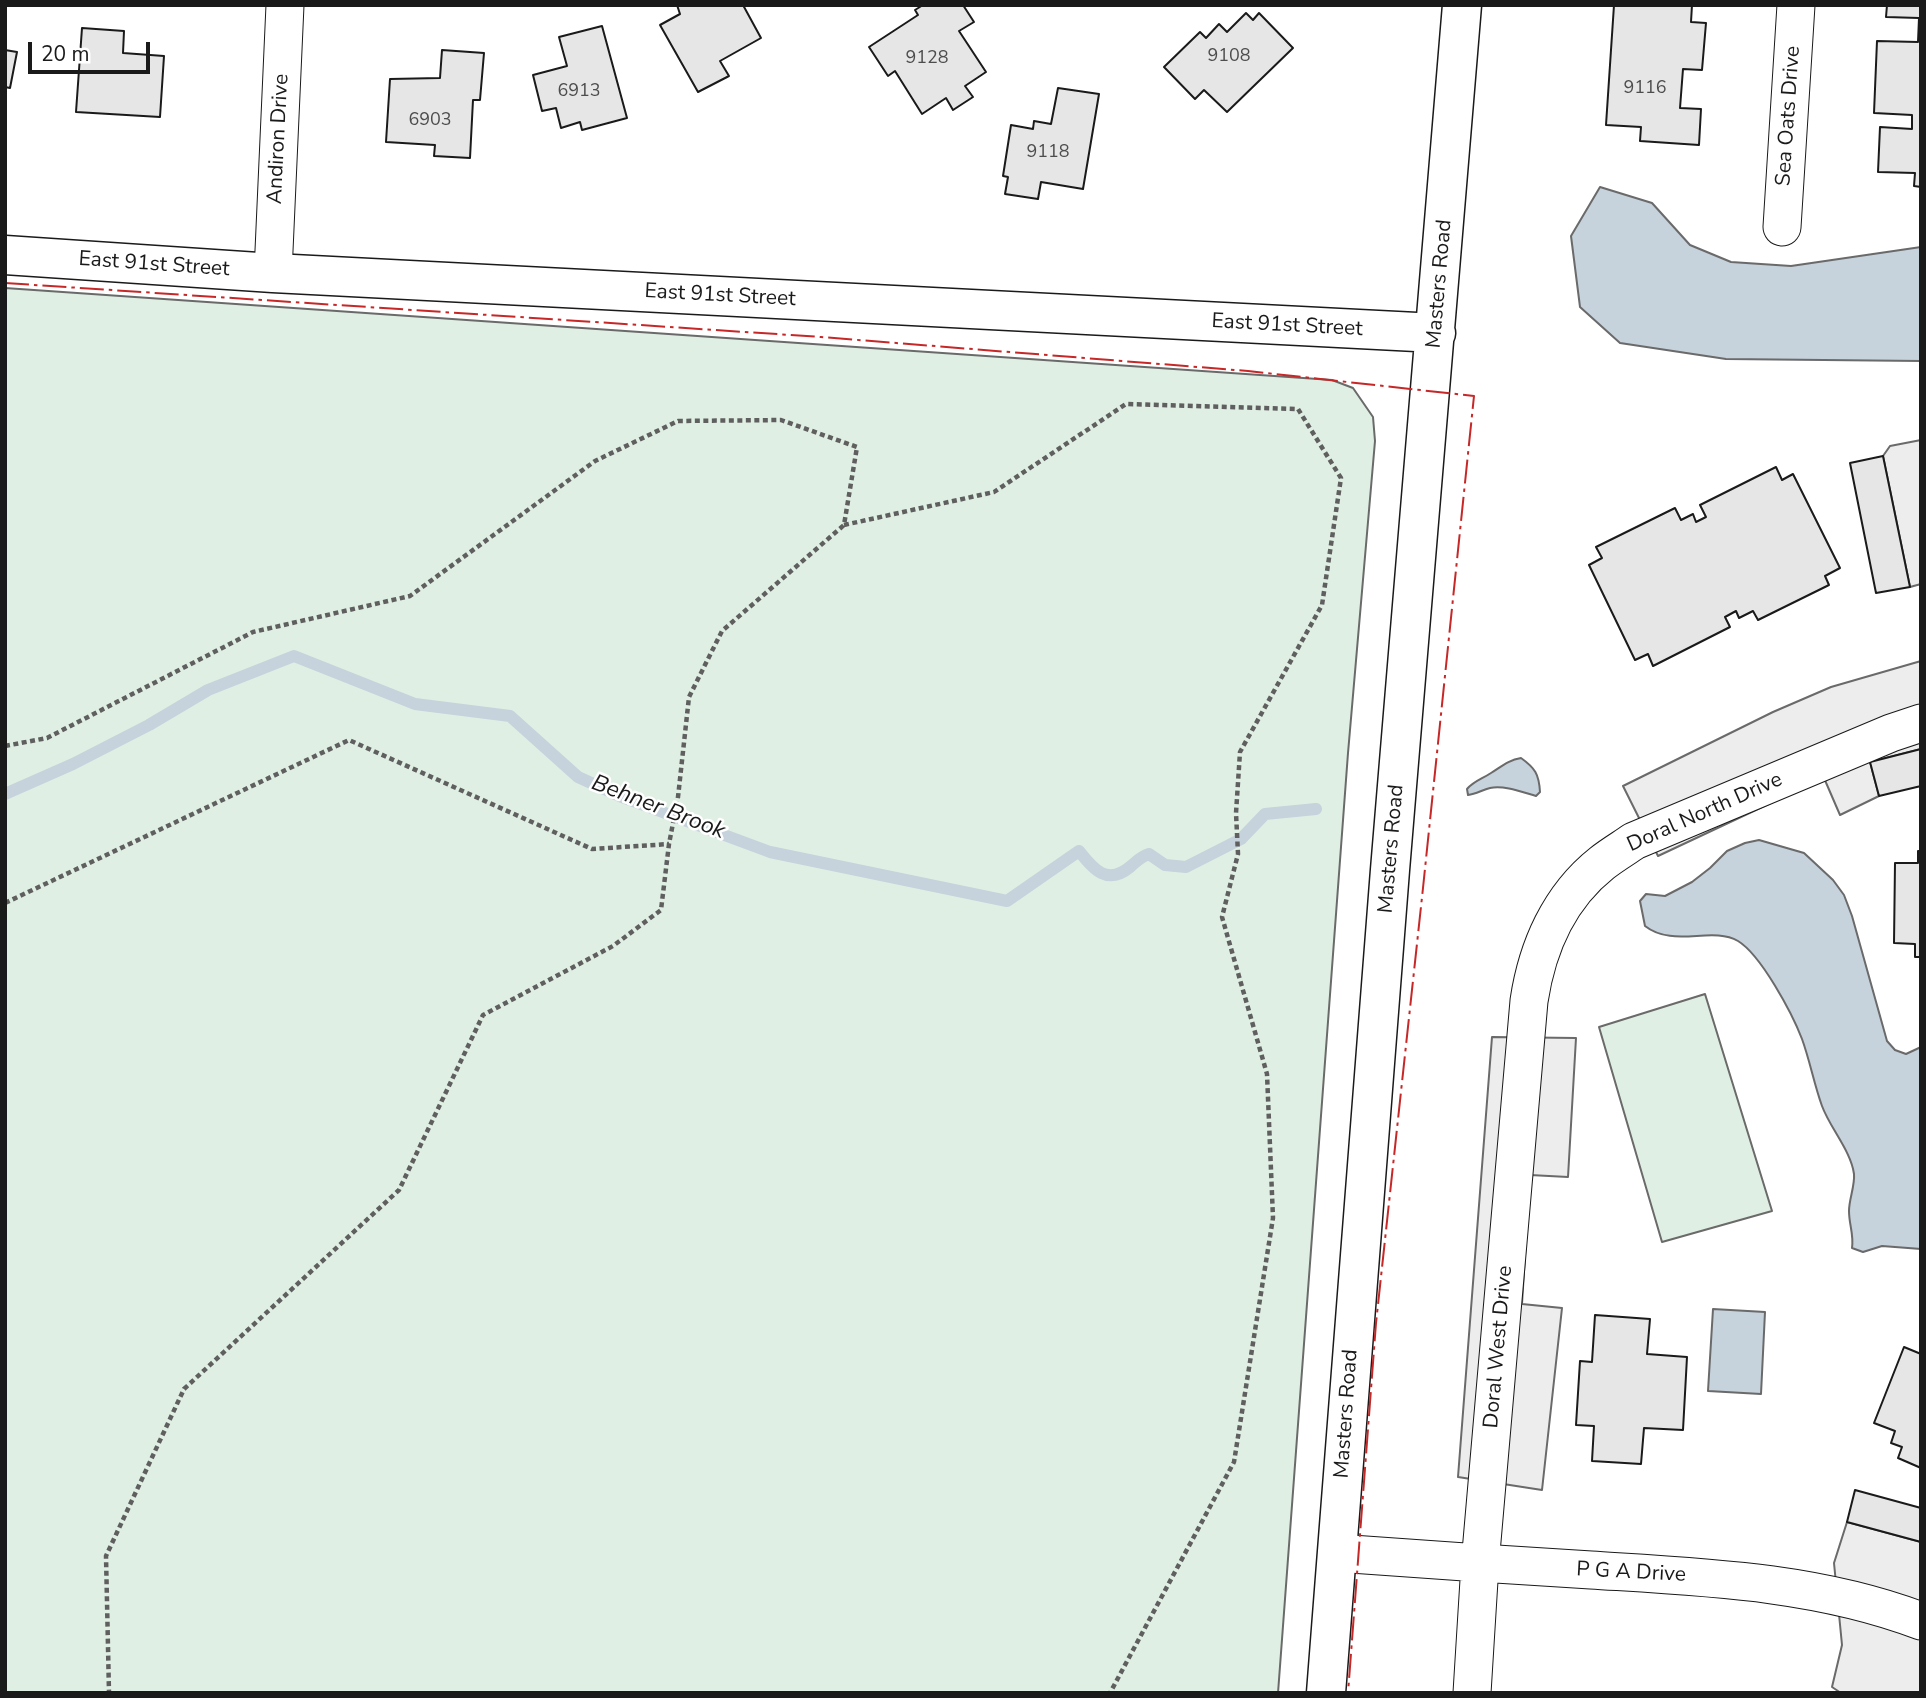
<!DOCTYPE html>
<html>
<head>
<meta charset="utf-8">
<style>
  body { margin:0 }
  #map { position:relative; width:1926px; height:1698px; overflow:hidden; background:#fff; font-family:"Nunito Sans",sans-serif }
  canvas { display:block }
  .frame { position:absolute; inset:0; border:7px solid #1a1a1a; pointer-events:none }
  .scale { position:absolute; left:28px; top:42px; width:122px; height:32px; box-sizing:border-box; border:4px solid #1a1a1a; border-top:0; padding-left:9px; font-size:21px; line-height:24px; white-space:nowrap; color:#1a1a1a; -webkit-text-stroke:5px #fff; paint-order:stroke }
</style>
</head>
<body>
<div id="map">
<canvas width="1926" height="1698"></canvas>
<div class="frame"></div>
<div class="scale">20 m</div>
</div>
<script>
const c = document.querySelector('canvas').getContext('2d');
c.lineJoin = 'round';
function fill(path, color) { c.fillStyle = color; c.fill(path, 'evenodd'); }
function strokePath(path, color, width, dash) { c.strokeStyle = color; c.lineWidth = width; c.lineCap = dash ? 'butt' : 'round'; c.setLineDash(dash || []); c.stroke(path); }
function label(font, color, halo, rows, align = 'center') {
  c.font = font + ' "Nunito Sans",sans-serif'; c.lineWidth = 5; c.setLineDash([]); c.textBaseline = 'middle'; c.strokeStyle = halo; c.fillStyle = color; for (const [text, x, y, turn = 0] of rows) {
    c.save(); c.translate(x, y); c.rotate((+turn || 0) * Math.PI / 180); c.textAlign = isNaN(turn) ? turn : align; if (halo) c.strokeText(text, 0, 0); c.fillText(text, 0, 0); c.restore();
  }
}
const green = new Path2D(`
  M5,288L1332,380L1353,388L1373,417L1375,441L1348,753L1278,1693H5Z
  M1705,994L1772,1211L1662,1242L1599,1027Z`);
const parking = new Path2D(`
  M1921,440V584L1910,587L1883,456L1890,446Z
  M1921,661V749L1870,762L1879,796L1840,815L1824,778L1658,856L1623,786L1773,712L1831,687Z
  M1492,1037L1576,1038L1568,1177L1530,1175L1522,1304L1562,1308L1542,1490L1458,1477Z
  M1847,1522L1921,1542V1693H1841L1832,1687L1842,1645L1834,1563Z`);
const water = new Path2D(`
  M1600,187L1652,203L1690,245L1731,262L1791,266L1921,247V361L1726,359L1620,343L1580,307L1571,236Z
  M1521,758C1535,768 1539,774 1540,792L1536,796C1522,792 1504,785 1490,788C1482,790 1476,794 1468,795L1467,789C1474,781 1482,779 1491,773C1501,767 1508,760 1521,758Z
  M1759,840L1804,853L1833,880L1844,895L1852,916L1887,1041L1895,1050L1906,1054L1921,1047V1249L1882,1246L1863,1252L1852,1248C1854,1234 1849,1225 1849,1211C1849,1199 1855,1186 1854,1174C1851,1151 1830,1128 1822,1106C1814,1084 1810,1061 1802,1039C1792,1013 1761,955 1738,941C1712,926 1673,948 1645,926L1640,901L1646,894L1665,896L1692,882L1710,868L1727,851L1745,843Z
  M1713,1309L1765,1312L1761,1394L1708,1391Z`);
const stream = new Path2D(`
  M5,794L73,764L149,725L208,690L294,656L415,704L510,716L578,777L622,797L770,852L1007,901L1079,851C1093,869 1107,886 1130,867C1137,861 1140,857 1149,854L1165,865L1186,867L1241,839L1265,814L1316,809`);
const building = new Path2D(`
  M743,5L761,38L720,61L729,76L698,92L660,25L680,14L677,5Z
  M923,5H963L974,22L959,31L986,72L965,86L973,97L953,110L946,98L922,114L895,71L888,76L869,47L918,15L915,10Z
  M1614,5H1692L1691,22L1706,23L1702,70L1683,69L1680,108L1701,109L1699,145L1640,141L1641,127L1606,125Z
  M1887,5H1921V187L1914,186L1915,173L1878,172L1880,127L1912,129V115L1874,113L1877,41L1918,42L1919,18L1886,17Z
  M1246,13L1253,20L1259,13L1293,48L1227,112L1204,90L1195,99L1164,67L1200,32L1206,38L1219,24L1227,32Z
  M602,26L627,118L582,130L580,122L561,128L556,108L542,111L533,75L567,66L559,37Z
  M82,28L124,31L123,53L164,56L160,117L76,112Z
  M5,50L17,52L10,88L5,87Z
  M442,50L484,53L480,100H473L470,158L434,156L435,145L386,142L390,79L440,78Z
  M1058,88L1099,94L1083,189L1041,182L1038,199L1005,194L1008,177L1003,176L1011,125L1033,129L1034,121L1051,124Z
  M1883,456L1910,587L1876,593L1850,463Z
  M1776,467L1782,480L1793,474L1840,568L1825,576L1829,585L1758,620L1753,611L1739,618L1736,611L1725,617L1730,627L1653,666L1648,654L1635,660L1589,565L1602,558L1596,547L1675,508L1681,520L1693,514L1696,522L1706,517L1700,505Z
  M1921,749V786L1879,796L1870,762Z
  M1918,851H1921V957H1915V944L1894,943L1895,863H1918Z
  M1595,1315L1650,1319L1647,1354L1687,1357L1683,1430L1644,1428L1641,1464L1592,1461L1594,1426L1576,1425L1580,1361L1592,1362Z
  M1904,1347L1921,1354V1468L1898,1458L1902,1447L1891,1443L1895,1431L1874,1423Z
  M1855,1490L1921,1508V1542L1847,1522Z`);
const path = new Path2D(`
  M844,525L994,492L1126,404L1298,409L1341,478L1322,605L1240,752L1236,813L1238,854L1222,917L1267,1074L1273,1218L1234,1462L1110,1693
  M5,746L47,738L253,632L410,596L595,461L678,421L781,420L857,447L844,525L722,631L689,697L678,797L669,844L661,910L613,946L483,1015L399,1190L184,1389L106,1556L109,1693
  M5,903L349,740L592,849L669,844`);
const minor = new Path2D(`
  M1782,227L1796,5
  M273,273L285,5
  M1337,1553C1422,1559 1506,1565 1591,1570C1702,1577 1816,1581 1921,1621
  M1472,1693L1480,1564L1529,1001C1537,948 1559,897 1602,863C1612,855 1624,848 1634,841L1891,733L1921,723`);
const tertiary = new Path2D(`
  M5,255L273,273L1436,333
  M1326,1693L1390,870L1462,5`);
const power = new Path2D(`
  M5,283L821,337L1248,371L1474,396L1423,888L1376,1323L1348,1693`);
const numberNames = [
  ["9108",1229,57],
  ["9128",927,59],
  ["9116",1645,89],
  ["6913",579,92],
  ["6903",430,121],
  ["9118",1048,153]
];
const streetNames = [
  ["Sea Oats Drive",1789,116,-86],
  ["Andiron Drive",279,139,-87],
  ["East 91st Street",154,265,4],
  ["Masters Road",1440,284,-85],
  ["East 91st Street",720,296,3],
  ["East 91st Street",1287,326,3],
  ["Doral North Drive",1705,813,-24],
  ["Masters Road",1392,849,-85],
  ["Doral West Drive",1499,1347,-85],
  ["Masters Road",1347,1414,-86],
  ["P G A Drive",1631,1573,3]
];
const waterNames = [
  ["Behner Brook",658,808,21]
];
fill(green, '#e0efe3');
strokePath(green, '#6a6a6a', 2);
fill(parking, '#ededed');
strokePath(parking, '#6a6a6a', 2);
fill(water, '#c6d2dc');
strokePath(water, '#6a6a6a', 2);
strokePath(stream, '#c6d2dc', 12);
fill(building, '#e6e6e6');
strokePath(building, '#1a1a1a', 2);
strokePath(minor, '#1a1a1a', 39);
strokePath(tertiary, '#1a1a1a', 41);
strokePath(path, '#5f5f5f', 4.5, [5, 3.5]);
strokePath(minor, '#fff', 37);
strokePath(tertiary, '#fff', 38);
strokePath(power, '#c62828', 2, [24, 5, 3.5, 5]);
label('18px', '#4d4d4d', null, numberNames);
label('21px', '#1a1a1a', '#fff', streetNames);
label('italic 23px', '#1a1a1a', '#fff', waterNames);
</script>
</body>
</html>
